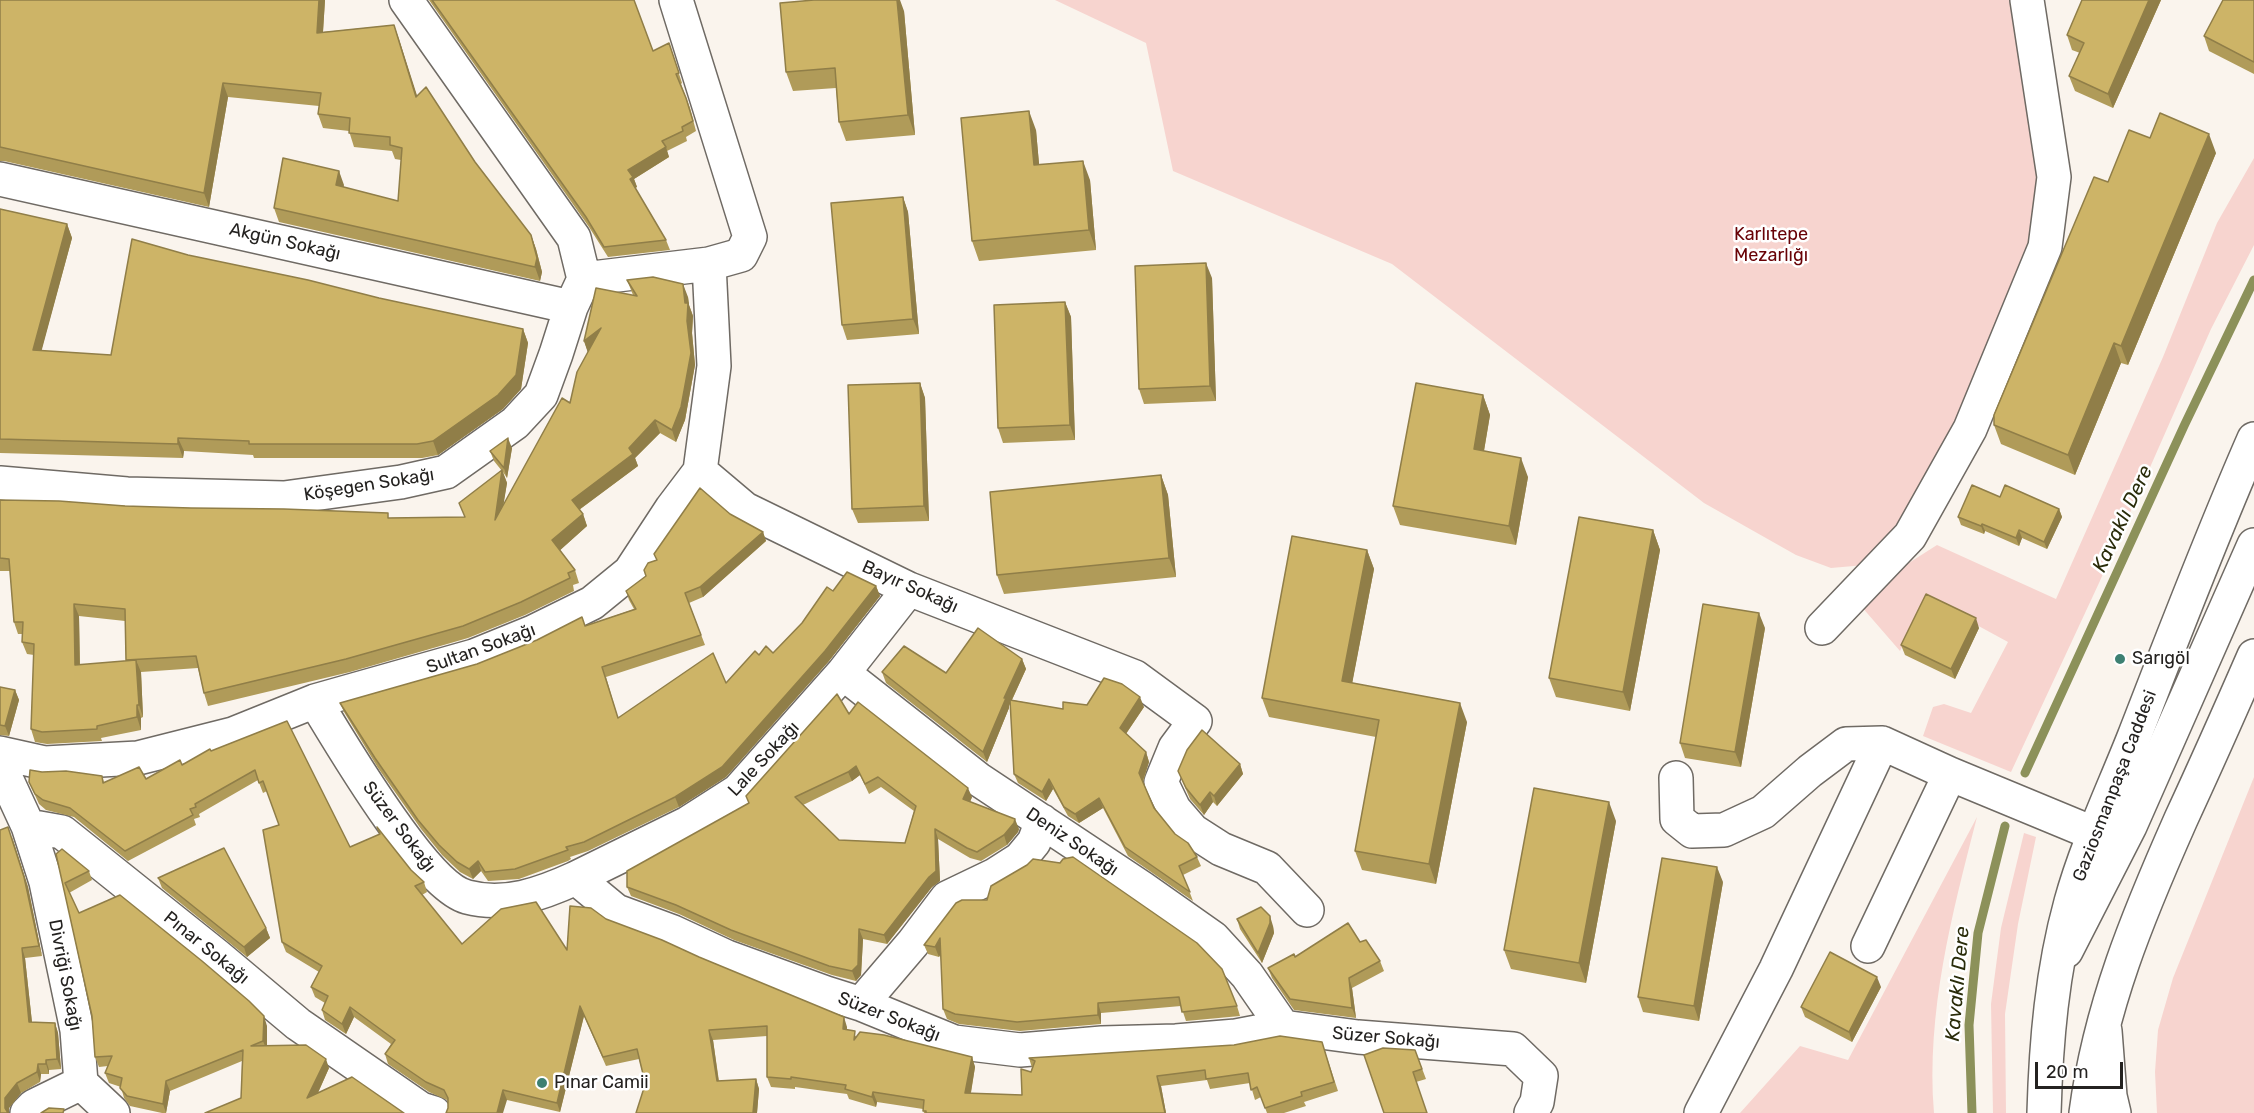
<!DOCTYPE html>
<html>
<head>
<meta charset="utf-8">
<style>
  body { margin:0 }
  #map { position:relative; width:2254px; height:1113px; overflow:hidden; background:#faf4ed; font-family:Rubik,sans-serif }
  canvas { display:block }
  .scale { position:absolute; left:2035px; top:1062px; width:88px; height:27px; box-sizing:border-box; border:3px solid #242220; border-top:0; padding-left:8px; font-size:18px; line-height:21px; white-space:nowrap; color:#242220; -webkit-text-stroke:4px #fff; paint-order:stroke }
</style>
</head>
<body>
<div id="map">
<canvas width="2254" height="1113"></canvas>
<div class="scale">20 m</div>
</div>
<script>
const c = document.querySelector('canvas').getContext('2d');
c.lineJoin = 'round';
function fill(path, color) { c.fillStyle = color; c.fill(path, 'evenodd'); }
function strokePath(path, color, width, dash) { c.strokeStyle = color; c.lineWidth = width; c.lineCap = dash ? 'butt' : 'round'; c.setLineDash(dash || []); c.stroke(path); }
function label(font, color, halo, rows, align = 'center') {
  c.font = font + ' Rubik,sans-serif'; c.lineWidth = 5; c.setLineDash([]); c.textBaseline = 'middle'; c.strokeStyle = halo; c.fillStyle = color; for (const [text, x, y, turn = 0] of rows) {
    c.save(); c.translate(x, y); c.rotate((+turn || 0) * Math.PI / 180); c.textAlign = isNaN(turn) ? turn : align; if (halo) c.strokeText(text, 0, 0); c.fillText(text, 0, 0); c.restore();
  }
}
const green = new Path2D(`
  M1055,0H2014L2033,104L2040,205L2017,292L1906,528L1865,565L1831,568L1796,555L1704,503L1392,264L1173,171L1146,43Z
  M2254,158V245L2211,329L2099,583L2011,772L1923,736L1933,707L1944,704L1971,713L2008,642L1927,598L1900,651L1854,598L1937,545L2056,599L2163,357L2217,223Z
  M2254,777V1113H2157L2155,1072L2158,1030L2173,978Z
  M1977,817C1952,914 1926,1012 1934,1113H1740L1800,1046L1848,1060Z
  M2024,833L2036,837L2018,924L2005,1014L2006,1113H1993L1991,1004L2001,928Z`);
const stream = new Path2D(`
  M2025,773L2184,426L2254,280
  M1972,1113L1969,1025L1978,933L2005,826`);
const minor = new Path2D(`
  M0,179L571,307
  M584,279L709,264L741,255L750,237L676,0
  M700,471L745,509L909,589L1135,677L1195,721L1175,748L1161,782L1174,809L1193,831L1221,849L1267,868L1307,910
  M0,483L127,494L284,498L401,482L446,472L515,423L541,395L556,354L571,307L584,279L574,238L406,0
  M1822,628L1910,536L1970,429L2045,247L2054,177L2027,0
  M843,673L978,779L1142,888L1213,938L1247,975L1283,1027
  M315,701C340,742 424,886 467,897C505,907 541,894 576,878L616,911L673,932L727,957L826,993L861,1004L954,1042L1020,1050L1102,1043L1176,1041L1236,1036L1283,1027L1358,1037L1513,1049L1541,1076L1537,1102L1531,1113
  M0,753L45,763L138,758L233,734L315,701L474,656L533,632L592,603L630,572L672,508L700,471L714,366L709,264
  M0,771L4,774L28,826L62,832L217,956L298,1024L421,1109L434,1113
  M1676,778L1677,819L1692,831L1724,830L1763,812L1810,771L1846,744L1882,743L1950,774L2095,834
  M28,826L46,882L77,1030L81,1083L113,1113
  M576,878L688,823L738,791L843,673L909,589
  M1868,946L1950,774
  M2066,951L2130,826L2254,545
  M861,1004L913,943L947,898L995,875L1020,859L1034,842L1042,821
  M2105,1031L2110,1096L2114,1113
  M27,1113L34,1106L81,1083
  M1701,1113L1776,969L1882,743`);
const major = new Path2D(`
  M2044,1113C2046,1042 2052,971 2071,902C2086,847 2113,790 2134,737C2173,637 2211,537 2254,439
  M2086,1113C2100,1007 2138,916 2181,819C2206,765 2230,711 2254,656`);
const wall = new Path2D(`
  M0,0H325L323,32L394,25L417,97L475,162L531,235L536,249L542,272L540,281L279,222L274,208L339,171L343,187L398,201L401,160L395,159L392,151L354,147L349,131L323,128L318,114L319,106L228,97L209,207L4,161H0Z
  M429,0H634L653,51L669,43L682,83L681,84L690,108L696,131L686,137L687,141L667,151L669,157L634,179L637,187L635,188L666,240L670,250L608,257L589,227Z
  M2082,0H2161L2113,108L2075,91L2069,76L2080,53L2072,50L2067,35Z
  M2254,0V74L2209,51L2204,36Z
  M904,11L915,135L846,141L839,122L836,88L793,91L786,72Z
  M1036,130L1039,165L1090,180L1096,250L979,261L972,241Z
  M2150,138L2216,153L2128,365L2121,363L2075,475L2001,444L1994,425L2108,182Z
  M903,197L908,212L919,334L847,340L842,325Z
  M0,209L67,224L72,238L41,351L111,355L188,255L379,298L523,329L528,343L521,389L503,409L438,455L422,458H254L253,455L184,451L183,458L0,453Z
  M1212,278L1216,401L1144,404L1139,389Z
  M627,280L688,297L689,305L693,316L692,333L695,365L685,420L676,442L660,433L635,458L638,466L579,510L583,514L587,526L560,550L575,570L579,583L573,585L574,591L525,615L468,638L350,672L208,706L204,693L198,668L141,672L143,717L141,718V730L101,738L102,741L47,744L35,742L31,729L34,655L27,654L22,642V634H18L14,622L10,571H0V500L390,518L465,517L502,471L494,461L490,451L512,448L507,478L503,472L507,483L503,505L570,403L588,352L584,341L633,295ZM79,616L125,621L126,661L80,665Z
  M1065,302L1071,317L1075,440L1003,443L998,428Z
  M920,383L925,398L929,521L858,523L852,509Z
  M1483,395L1490,415L1484,451L1528,477L1516,545L1400,525L1393,506Z
  M1161,475L1168,495L1176,577L1004,594L997,575Z
  M2000,497L2059,509L2062,517L2047,549L2022,538L2019,546L1985,531L1984,534L1961,525L1958,517Z
  M730,514L763,532L766,541L703,597L689,603L705,645L606,677L618,718L726,683L759,655L773,653L833,591L876,586L880,596L829,661L726,777L679,807L588,851L570,857L571,859L568,861L519,879L488,881L481,871L473,879L460,872L442,855L421,829L378,768L344,712L340,703L477,664L634,609L629,600L626,591L646,576L657,561L654,554Z
  M1653,530L1660,550L1630,711L1556,697L1549,678Z
  M1367,550L1374,569L1352,683L1467,722L1436,884L1362,870L1355,851L1376,737L1269,717L1262,698Z
  M1765,628L1741,767L1685,758L1680,743Z
  M1979,628L1955,679L1905,655L1901,645Z
  M1022,659L1026,669L1012,700L1063,709L1087,705L1144,707L1126,734L1146,752L1149,762L1143,782L1154,808L1175,834L1197,857L1201,866L1183,875L1193,901L1128,856L1103,808L1079,823L1068,816L1053,789L1046,801L1018,783L1014,774L1010,703L1009,706V708L987,762L886,683L882,672L946,673Z
  M0,687L15,690L19,700L9,736L0,735Z
  M849,714L972,797L970,802L1019,829L1018,832L1007,845L981,861L970,858L938,839L940,881L932,887L887,944L863,939L861,975L856,981L832,975L734,940L679,914L631,896L627,887L748,803ZM860,775L869,794L881,787L914,811L905,843L839,840L803,805L852,781Z
  M287,721L350,847L411,870L424,882L427,892L422,895L462,944L567,950L606,919L699,957L847,1027V1030L857,1037L972,1057L975,1067L971,1093L1022,1095L1032,1068L1029,1058L1322,1042L1338,1091L1304,1102L1306,1106L1284,1113H1267L1261,1097L1255,1100L1250,1083L1210,1089L1207,1080L1161,1086L1166,1113H924L923,1109L877,1102L876,1107L849,1099L847,1094L795,1087V1089L771,1087L767,1077V1036L713,1040L719,1081L756,1079L759,1089L757,1113H636L643,1091V1074L639,1059L606,1066L584,1016L560,1112L507,1100L448,1108V1102L447,1100L429,1092L388,1064L385,1054L391,1044L354,1017L346,1034L325,1020L322,1010L325,1003L315,997L311,987L319,972L286,952L282,942L279,825L267,791L263,793L258,780L199,814L200,817L194,819L196,825L128,861L74,817L46,810L39,804L29,782L42,772L102,776L104,782L146,779L182,765L211,751Z
  M1240,764L1243,774L1217,806L1213,802L1204,815L1190,799L1178,771Z
  M1616,821L1586,983L1511,969L1504,950Z
  M12,837L28,887L42,956L25,958L32,1022L55,1023L58,1033L61,1069L49,1070V1074H41L40,1082L21,1093L9,1108V1113H0Z
  M56,854L89,871L92,880L69,893L79,913L267,1026V1046L329,1068L318,1093L241,1098L242,1061L170,1091L166,1113H162L130,1106L124,1098L121,1087L109,1083L105,1073L108,1066L99,1067L95,1057L92,1016Z
  M158,878L266,928L270,938L247,957L162,888Z
  M1723,882L1699,1021L1643,1012L1638,997Z
  M1237,919L1273,926L1274,933L1262,963L1240,929Z
  M1360,942L1380,961L1384,971L1352,988L1356,1018L1294,1010L1272,978L1268,968L1295,957Z
  M924,945L1237,1006L1240,1016L1186,1021L1181,1006L1101,1013V1024L1020,1031L959,1024L947,1019L943,1009L941,953L939,957L928,954Z
  M1881,987L1852,1042L1805,1017L1801,1007Z
  M1415,1050L1426,1079L1416,1082L1364,1055Z`);
const shadedWall = new Path2D(`
  M319,0H325L322,47L317,33Z
  M897,0H900L904,11L915,135L908,115Z
  M2149,0H2161L2113,108L2108,94Z
  M394,25L399,39L422,111L416,97Z
  M223,83L228,97L209,207L204,193Z
  M1029,111L1036,130L1041,185L1034,165Z
  M2209,134L2216,153L2128,365L2121,346Z
  M666,147L669,157L634,179L637,187L633,189L630,179L628,170Z
  M1083,161L1090,180L1096,250L1089,230Z
  M339,171L344,185L341,199L336,185Z
  M903,197L908,212L919,334L913,319Z
  M67,224L72,238L38,364L33,350Z
  M531,235L536,249L542,272L540,281L535,267Z
  M1206,263L1212,278L1216,401L1210,386Z
  M683,284L688,297L689,305L693,316L692,333L695,365L685,420L676,442L672,430L685,303Z
  M1065,302L1071,317L1075,440L1070,425Z
  M601,328L588,353L584,341Z
  M523,329L528,343L521,389L503,409L438,455L433,441Z
  M2114,343L2121,363L2075,475L2068,455Z
  M920,383L925,398L929,521L924,506Z
  M1483,395L1490,415L1481,468L1474,449Z
  M655,420L660,433L635,458L638,466L576,512L572,500L629,448Z
  M178,438L184,451L183,458L178,444Z
  M508,438L512,448L507,478L504,468Z
  M1521,458L1528,477L1516,545L1509,526Z
  M502,470L507,483L499,533L495,520Z
  M1161,475L1168,495L1176,577L1169,558Z
  M2059,509L2062,517L2047,549L2044,542Z
  M583,514L587,526L557,553L552,540Z
  M1982,524L1985,531L1984,534L1981,526Z
  M1653,530L1660,550L1630,711L1623,692Z
  M2019,530L2022,538L2019,546L2016,538Z
  M763,532L766,541L703,597L700,587Z
  M1367,550L1374,569L1349,700L1342,681Z
  M876,586L880,596L829,661L726,777L679,807L675,797Z
  M74,604L79,616L80,677L75,665Z
  M1759,613L1765,628L1741,767L1735,752Z
  M1976,618L1979,628L1955,679L1951,669Z
  M1022,659L1026,669L1009,706V708L987,762L983,752L1004,698Z
  M136,660L141,672L143,717L139,705Z
  M15,690L19,700L9,736L5,726Z
  M1140,697L1144,707L1123,738L1120,728Z
  M1460,703L1467,722L1436,884L1429,864Z
  M137,705L141,718V730L137,717Z
  M1146,752L1149,762L1142,783L1139,773Z
  M1240,764L1243,774L1217,806L1214,796Z
  M856,766L860,775L852,781L848,772Z
  M1049,779L1053,789L1046,801L1042,792Z
  M968,788L972,797L967,809L963,799Z
  M1210,792L1213,802L1204,815L1200,805Z
  M1099,798L1103,808L1079,823L1075,814Z
  M1609,802L1616,821L1586,983L1579,963Z
  M1015,819L1019,829L1018,832L1007,845L1004,835Z
  M935,829L938,839L940,881L932,887L887,944L884,935Z
  M12,837L28,887L42,956L39,946Z
  M478,861L481,871L473,879L469,869Z
  M1717,867L1723,882L1699,1021L1694,1006Z
  M1270,916L1273,926L1274,933L1262,963L1258,953Z
  M266,928L270,938L247,957L244,947Z
  M859,929L863,939L861,975L856,981L852,971Z
  M940,938L944,948L939,957L935,947Z
  M22,948L25,958L33,1032L29,1022Z
  M1877,977L1881,987L1852,1042L1849,1032Z
  M1349,978L1352,988L1356,1018L1352,1008Z
  M1098,1003L1101,1013V1024L1098,1015Z
  M580,1006L584,1016L560,1112L557,1103Z
  M350,1007L354,1017L346,1034L342,1024Z
  M264,1016L267,1026V1051L263,1041Z
  M844,1017L847,1027L846,1039L843,1029Z
  M55,1023L58,1033L61,1069L57,1059Z
  M709,1030L713,1040L720,1091L717,1081Z
  M972,1057L975,1067L969,1103L965,1093Z
  M326,1059L329,1068L311,1108L307,1098Z
  M46,1060L49,1070V1074L46,1064Z
  M38,1064L41,1074L40,1082L37,1072Z
  M1157,1076L1161,1086L1166,1113H1165Z
  M756,1079L759,1089L757,1113H753Z
  M166,1081L170,1091L166,1113L163,1104Z
  M17,1083L21,1093L9,1108V1113H7L5,1108V1098Z
  M503,1090L507,1100L503,1113H497Z
  M873,1092L877,1102L876,1107L872,1097Z`);
const building = new Path2D(`
  M0,0H319L317,33L394,25L416,97L426,87L475,162L531,235L537,258L535,267L274,208L283,158L339,171L336,185L398,201L402,148L390,145V137L349,133L350,118L318,114L321,93L223,83L204,193L0,147Z
  M432,0H634L653,51L669,43L679,73L676,74L686,98L693,121L682,127L683,131L662,141L666,147L628,170L633,177L630,179L666,240L604,247L586,217Z
  M814,0H897L908,115L839,122L835,68L786,72L780,3Z
  M2082,0H2149L2108,94L2069,76L2084,43L2067,35Z
  M2223,0H2254V62L2204,36Z
  M1029,111L1034,165L1083,161L1089,230L972,241L961,118Z
  M2160,113L2209,134L2121,346L2114,343L2068,455L1994,425V415L2094,177L2108,182L2129,130L2150,138Z
  M903,197L913,319L842,325L831,203Z
  M0,209L67,224L33,350L111,355L132,239L188,255L308,280L379,298L523,329L516,375L498,395L433,441L417,444H249V441L178,438V444L0,439Z
  M1206,263L1210,386L1139,389L1135,266Z
  M653,277L683,284L685,303H688L687,321L691,353L681,407L672,430L655,420L629,448L633,454L572,500L583,514L552,540L575,570L568,573L570,578L521,602L463,626L346,659L204,693L196,656L126,660L125,609L74,604L75,665L136,660L139,705H137V717L97,726V729L42,732L31,729L34,644L22,642L23,622H14L9,559L0,558V500L59,501L125,506L191,508L284,509L388,513V518L465,517L459,503L502,470L495,520L562,398L570,403L577,372L601,328L584,341L596,288L637,296L627,280Z
  M1065,302L1070,425L998,428L994,305Z
  M920,383L924,506L852,509L848,385Z
  M1416,383L1483,395L1474,449L1521,458L1509,526L1393,506Z
  M508,438L504,468L490,451Z
  M1161,475L1169,558L997,575L990,492Z
  M1972,485L2000,497L2005,485L2059,509L2044,542L2019,530L2016,538L1982,524L1981,526L1958,517Z
  M700,488L730,514L763,532L700,587L685,593L701,635L602,667L618,718L713,653L726,683L755,651L759,655L766,646L773,653L802,623L827,587L833,591L847,572L876,586L825,651L722,767L675,797L584,842L566,847L568,850L565,851L515,869L485,872L478,861L469,869L457,862L439,845L418,820L375,758L340,703L477,664L537,640L582,617L585,626L636,609L626,591L646,576L644,570L648,563L657,560L654,554Z
  M1579,517L1653,530L1623,692L1549,678Z
  M1292,536L1367,550L1342,681L1460,703L1429,864L1355,851L1379,720L1262,698Z
  M1926,594L1976,618L1951,669L1901,645Z
  M1703,604L1759,613L1735,752L1680,743Z
  M978,628L1022,659L1004,698H1006L983,752L882,672L904,646L946,673Z
  M1104,678L1122,684L1140,697L1120,728L1146,752L1139,773L1154,808L1175,834L1188,843L1197,857L1179,866L1190,892L1125,847L1099,798L1075,814L1064,807L1049,779L1042,792L1014,774L1010,700L1063,709V702L1087,705Z
  M0,687L15,690L5,726L0,725Z
  M837,694L849,714L858,702L968,788L963,799L1015,819L1014,823L1004,835L977,852L967,848L935,829L936,871L929,877L884,935L859,929L858,965L852,971L829,966L731,930L676,905L627,887V871L749,803L746,796ZM856,766L865,784L878,777L916,806L905,843L839,840L795,797L848,772Z
  M287,721L350,847L380,834L377,827L411,870L424,882L415,886L462,944L501,909L536,902L567,950L570,906L591,908L606,919L662,940L699,957L844,1017L843,1029L855,1031L854,1040L860,1032L884,1035L972,1057L965,1093L1022,1095L1021,1069L1031,1072L1035,1061L1029,1058L1234,1045L1280,1036L1322,1042L1334,1082L1301,1092L1302,1096L1265,1108L1257,1087L1251,1090L1248,1073L1206,1079L1205,1070L1157,1076L1165,1113H926V1111H923L924,1100L873,1092L872,1097L845,1089L846,1085L791,1077V1079L767,1077V1026L709,1030L717,1081L756,1079L753,1113H636L643,1091V1074L637,1049L603,1057L580,1006L557,1103L503,1090L497,1113H446L448,1108V1098L444,1090L426,1082L385,1054L395,1040L350,1007L342,1024L322,1010L328,996L311,987L322,966L282,942L263,830L279,825L263,781L259,783L255,770L195,804L196,807L190,809L193,815L125,851L70,808L43,800L35,794L29,782L30,770L42,772L66,771L102,776L103,783L139,767L146,779L180,760L182,765L210,749L211,751Z
  M1202,730L1240,764L1214,796L1210,792L1200,805L1186,788L1178,771L1187,750Z
  M1534,788L1609,802L1579,963L1504,950Z
  M8,827L24,877L39,946L22,948L29,1022L55,1023L57,1059L46,1060V1064H38L37,1072L17,1083L5,1098V1108L8,1113H0V830Z
  M224,848L266,928L244,947L158,878Z
  M62,849L89,871L65,883L79,913L120,895L202,961L249,1001L264,1016L263,1041L251,1046L306,1045L326,1059L307,1098L352,1077L404,1113H205L241,1098L243,1050L166,1081L163,1104L127,1096L120,1088L122,1078L105,1073L112,1056L95,1057L92,1016L56,854Z
  M1073,857L1197,943L1222,969L1237,1006L1182,1012L1179,997L1098,1003V1015L1017,1022L955,1014L943,1009L940,938L935,947L924,945L956,903L962,900H987L991,886L1027,865L1033,859L1060,863L1063,859Z
  M1662,858L1717,867L1694,1006L1638,997Z
  M1261,907L1270,916V923L1258,953L1237,919Z
  M1348,923L1360,942L1366,940L1380,961L1349,978L1352,1008L1290,999L1268,968L1294,954L1295,957Z
  M1830,952L1877,977L1849,1032L1801,1007Z
  M1383,1048L1415,1050L1422,1069L1413,1072L1427,1113H1384L1364,1055Z
  M49,1108L64,1109L63,1113H41Z`);
const markers = [
  [2120,659,6,"#3d8072"],
  [542,1083,6,"#3d8072"]
];
const parkNames = [
  ["Karlıtepe",1771,235],
  ["Mezarlığı",1771,256]
];
const streetNames = [
  ["Akgün Sokağı",285,242,13],
  ["Köşegen Sokağı",369,485,-9],
  ["Bayır Sokağı",910,587,24],
  ["Sultan Sokağı",481,649,-20],
  ["Lale Sokağı",764,759,-47],
  ["Gaziosmanpaşa Caddesi",2115,786,-69],
  ["Süzer Sokağı",399,827,53],
  ["Deniz Sokağı",1072,842,34],
  ["Pınar Sokağı",206,948,39],
  ["Divriği Sokağı",65,975,79],
  ["Süzer Sokağı",889,1017,21],
  ["Süzer Sokağı",1386,1038,5]
];
const poiNames = [
  ["Sarıgöl",2132,659],
  ["Pınar Camii",554,1083]
];
const waterNames = [
  ["Kavaklı Dere",2123,519,-65],
  ["Kavaklı Dere",1958,984,-85]
];
fill(green, '#f7d4cf');
strokePath(stream, '#8c915a', 9);
strokePath(minor, '#6f6a64', 36);
strokePath(major, '#6f6a64', 36);
strokePath(minor, '#fff', 33);
strokePath(major, '#fff', 33);
fill(wall, '#b09b59');
fill(shadedWall, '#907e48');
fill(building, '#cdb467');
strokePath(building, '#907e48', 1.5);
for (const [x, y, r, color] of markers) { const dot = new Path2D(); dot.arc(x, y, r, 0, 2 * Math.PI); c.fillStyle = color; c.fill(dot); strokePath(dot, '#fff', 2); }
label('18px', '#680206', '#fff', parkNames);
label('18px', '#242220', '#fff', streetNames);
label('18px', '#242220', '#fff', poiNames, 'left');
label('italic 20px', '#2a2c0a', '#fff', waterNames);
</script>
</body>
</html>
